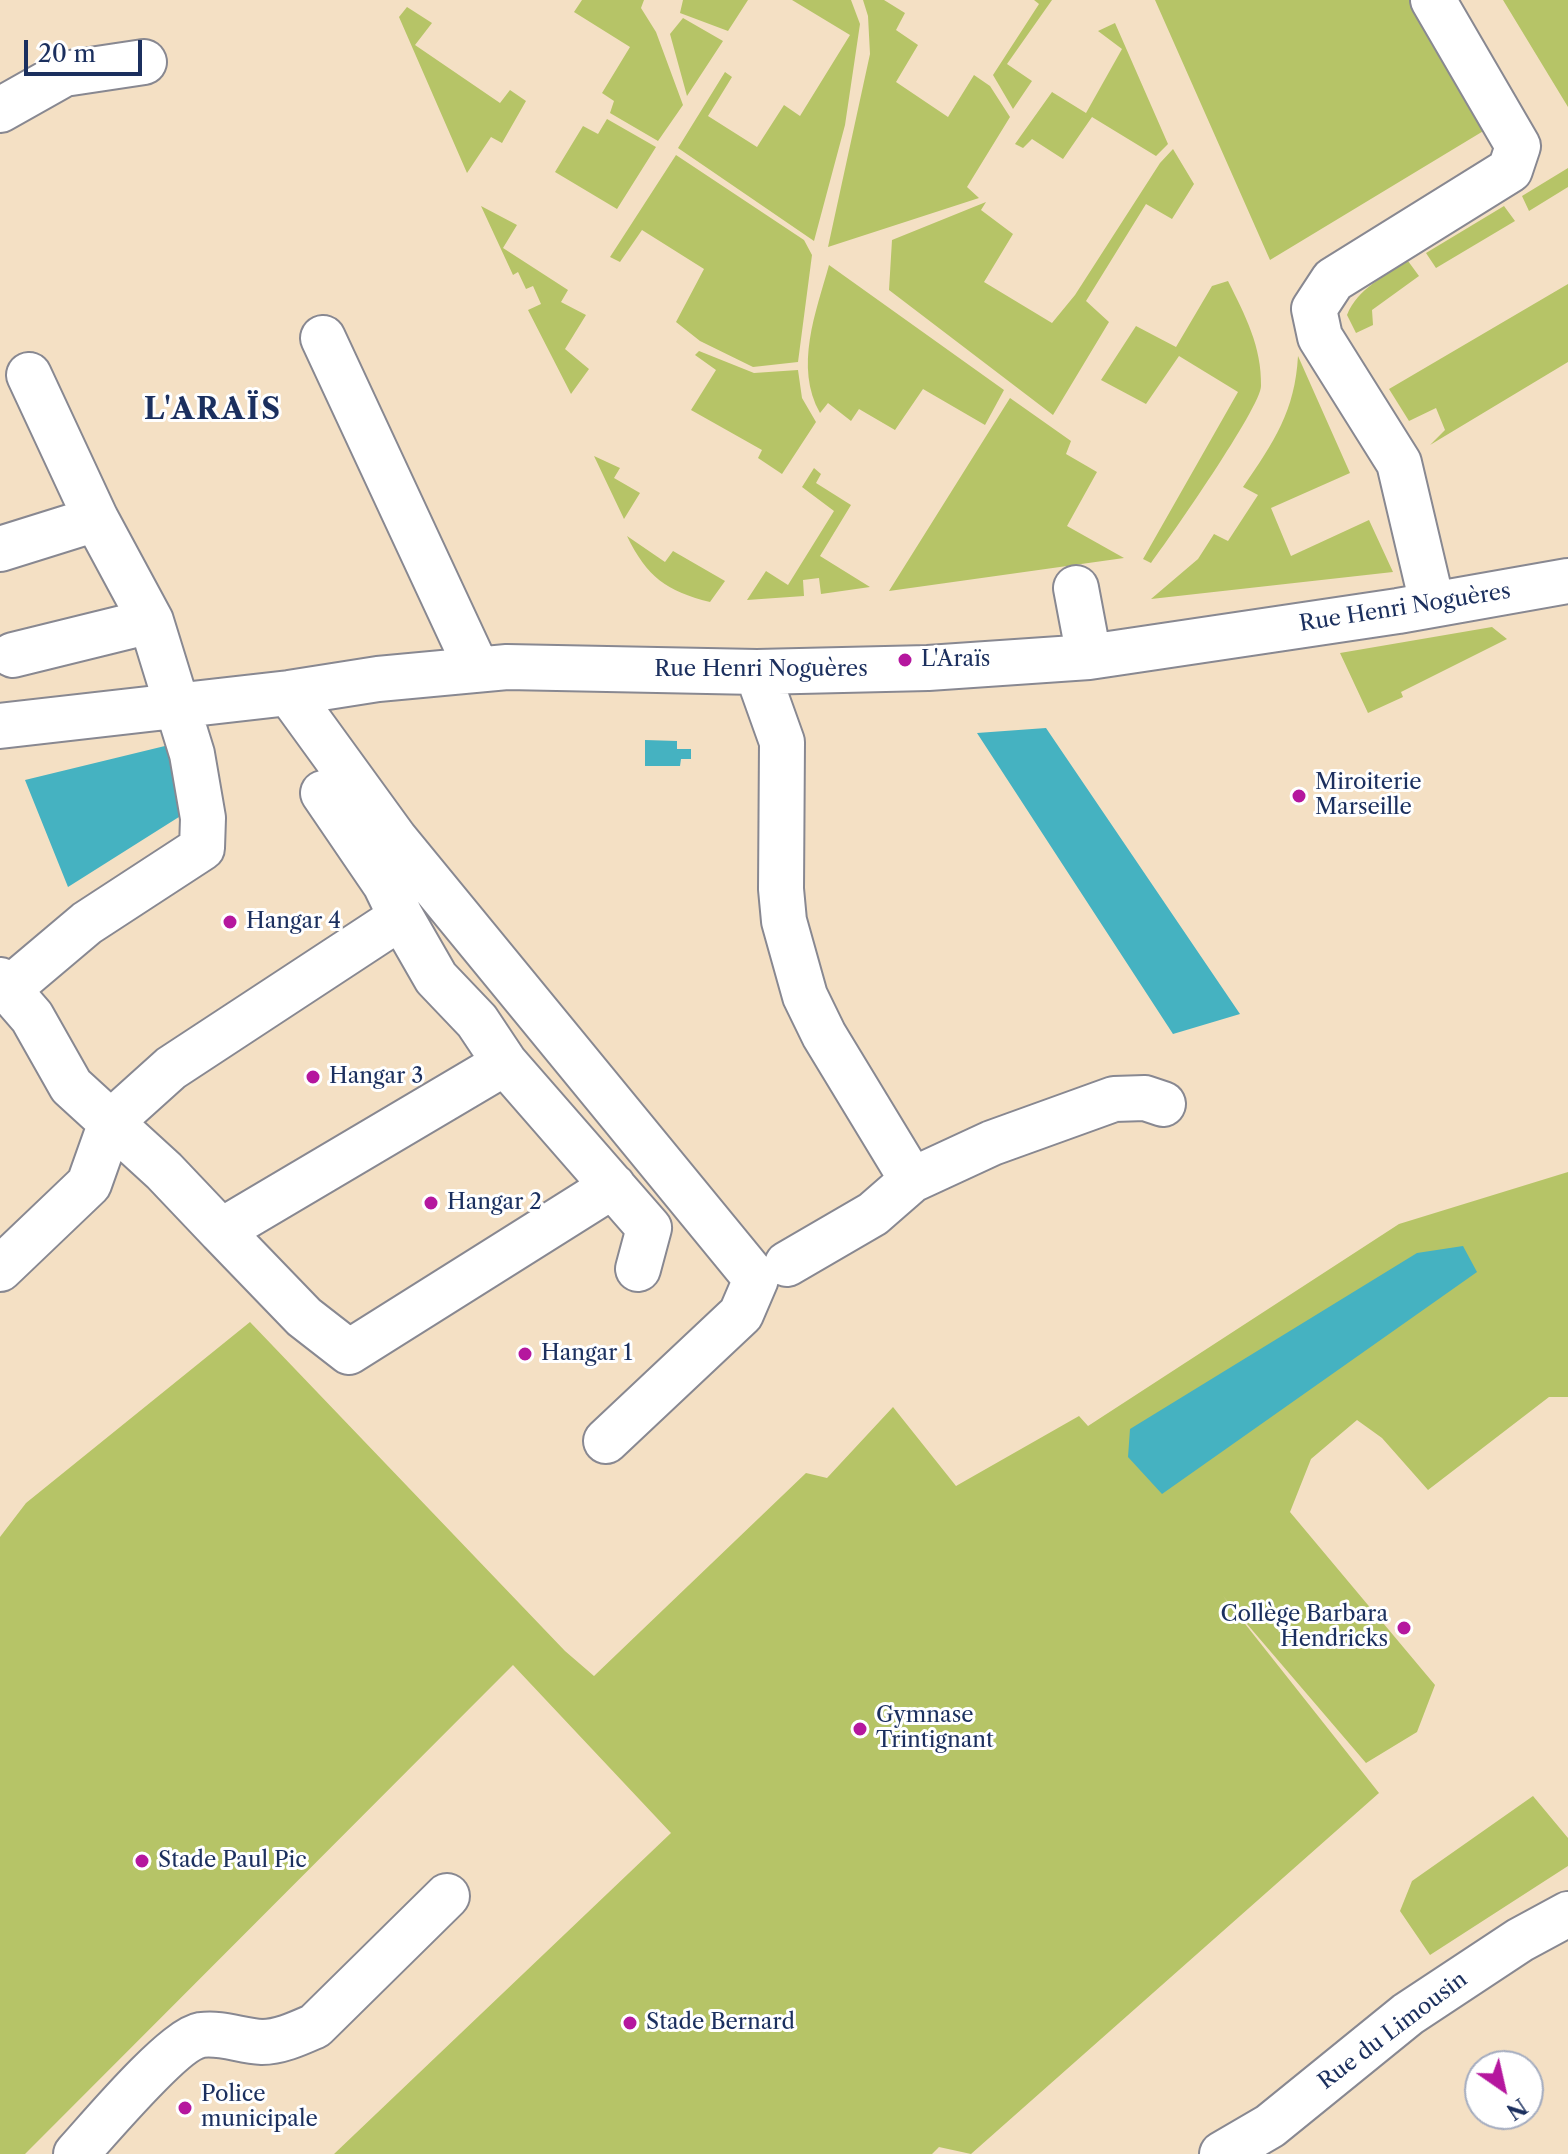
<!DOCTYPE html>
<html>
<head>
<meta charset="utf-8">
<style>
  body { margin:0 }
  #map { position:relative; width:1568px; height:2154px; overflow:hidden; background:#f4e0c4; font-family:"Libre Caslon Text",serif }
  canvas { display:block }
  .north { position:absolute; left:1464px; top:2050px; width:80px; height:80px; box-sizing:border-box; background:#fff; border:2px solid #a4acbf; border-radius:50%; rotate:146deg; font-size:22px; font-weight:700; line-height:32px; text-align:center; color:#1b2f5e }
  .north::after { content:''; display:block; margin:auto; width:28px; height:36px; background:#b5179e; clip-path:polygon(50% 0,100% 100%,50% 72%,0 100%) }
  .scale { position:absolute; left:24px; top:40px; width:118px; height:36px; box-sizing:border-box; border:4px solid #1b2f5e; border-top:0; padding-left:10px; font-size:24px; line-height:28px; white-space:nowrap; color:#1b2f5e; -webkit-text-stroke:6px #fff; paint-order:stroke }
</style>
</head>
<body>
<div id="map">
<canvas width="1568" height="2154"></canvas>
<div class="north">N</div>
<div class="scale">20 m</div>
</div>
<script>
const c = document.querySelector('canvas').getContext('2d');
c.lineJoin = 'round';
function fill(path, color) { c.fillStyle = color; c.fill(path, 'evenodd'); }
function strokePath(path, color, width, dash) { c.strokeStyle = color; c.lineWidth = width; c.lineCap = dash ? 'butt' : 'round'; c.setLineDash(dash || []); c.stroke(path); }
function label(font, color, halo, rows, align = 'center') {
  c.font = font + ' "Libre Caslon Text",serif'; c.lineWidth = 6; c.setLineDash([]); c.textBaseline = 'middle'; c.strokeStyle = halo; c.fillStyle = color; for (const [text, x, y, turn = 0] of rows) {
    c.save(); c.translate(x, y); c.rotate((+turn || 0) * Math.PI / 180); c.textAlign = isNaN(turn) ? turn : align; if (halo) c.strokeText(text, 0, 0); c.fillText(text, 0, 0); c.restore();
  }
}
const green = new Path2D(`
  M582,0H644L641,8L656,32L683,105L658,141L610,113L614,101L602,93L630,47L574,12Z
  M683,0H748L728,31L680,13Z
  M792,0H851L860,24L845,125L814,241L678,148L725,72L732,77L708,116L757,147L784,105L800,116L850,35Z
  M863,0H884L905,13L896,30L918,45L896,82L948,117L974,75L990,86L1010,117L967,187L979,198L828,247L870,54L868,16Z
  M1034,0H1052L1007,64L1032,81L1013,109L993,75L1039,4Z
  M1155,0H1412L1490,127L1270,260Z
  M1503,0H1568V107Z
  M407,7L432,23L415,45L500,103L510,90L526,101L502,143L491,137L467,173L399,17Z
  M683,18L723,41L687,96L670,34Z
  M1115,23L1168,144L1156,156L1092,117L1063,159L1032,139L1023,148L1015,144L1052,92L1086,113L1122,49L1098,31Z
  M607,119L656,147L617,209L555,172L583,126L598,134Z
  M1173,149L1194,184L1172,219L1146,204L1086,301L1109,322L1053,415L889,290L892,240L986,202L981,210L1013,234L984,282L1052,323L1075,295L1160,163Z
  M676,155L804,240L812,255L798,362L753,367L700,341L676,322L704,269L642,230L620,262L610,257Z
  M1568,168V187L1529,211L1522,196Z
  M481,206L517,225L503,248L568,290L561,302L586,315L565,349L589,369L571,394L528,310L541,304L533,286L526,289L518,272L513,275Z
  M1504,206L1515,221L1436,268L1426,253Z
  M1408,261L1419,276L1372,310L1373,325L1356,333L1347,315C1358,288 1385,276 1408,261Z
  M829,265L1004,390L985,425L923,389L895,430L859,409L851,421L828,403L820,413C794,367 816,312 829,265Z
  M1228,281C1245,315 1262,347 1261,386C1261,407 1169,539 1151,563L1143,559L1238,392L1179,356L1146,404L1101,380L1136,326L1176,347L1212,286Z
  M1568,284V362L1430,445L1445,430L1436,408L1409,421L1389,389Z
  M699,351L754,373L798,370L802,398L816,422L782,474L758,458L762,450L691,410L716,370L695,355Z
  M1298,356L1350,473L1271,508L1291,556L1369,520L1393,572L1151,599L1198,559L1214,534L1228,541L1258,495L1243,487C1274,442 1295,411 1298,356Z
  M1010,398L1071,441L1066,454L1097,472L1067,526L1124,558L889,591Z
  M594,456L620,468L614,478L640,493L624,519Z
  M814,468L821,474L816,483L851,505L820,556L870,587L821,594L819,578L803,580L804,596L747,600L766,571L788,585L834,511L802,487Z
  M627,536L665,562L673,551L725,581L710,602C666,591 647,577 627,536Z
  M1492,627L1507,639L1401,692L1403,697L1368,713L1340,653Z
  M1568,1172V1397H1549L1428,1490L1382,1438L1357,1420L1311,1459L1290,1512L1435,1685L1417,1732L1366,1763L1223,1596L1379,1793L971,2154L939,2147L932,2154H334L671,1833L513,1665L25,2154H0V1537L26,1503L250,1322L565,1651L594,1676L806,1473L827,1478L893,1407L956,1486L1079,1416L1088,1426L1399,1224Z
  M1533,1796L1568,1838V1866L1430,1955L1400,1911L1412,1881Z`);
const water = new Path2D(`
  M1046,728L1240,1014L1173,1034L977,733Z
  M645,740L677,741V749H691V759H681L680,766H645Z
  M169,745L190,810L68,887L25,780Z
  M1463,1246L1477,1272L1162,1494L1128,1457L1130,1429L1417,1253Z`);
const minor = new Path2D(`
  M0,110L64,74L144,62
  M323,338L477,669
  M0,549L96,519
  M1076,588L1089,657
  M1432,603L1399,463L1320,337L1314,309L1333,280L1510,170L1518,146L1433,0
  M13,655L151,621
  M757,672L782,742L781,889L784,921L805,996L824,1035L912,1180L992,1143L1114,1099L1145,1098L1163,1104
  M289,693L395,839L756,1279L741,1314L606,1441
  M0,726L289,693L378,679L507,667L757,672L928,668L1089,657L1398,611L1568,581
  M323,793L385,884L401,917
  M0,980L32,1017L71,1086L164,1171L221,1231L505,1063L649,1228L638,1269
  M10,988L87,923L202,848L203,818L192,754L151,621L96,519L29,375
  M221,1231L304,1317L349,1352L613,1186
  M787,1264L873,1214L912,1180
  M0,1269L89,1184L111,1122L171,1068L401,917L436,978L477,1021L505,1063
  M76,2154C98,2130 173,2040 201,2035C222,2032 241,2041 262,2042C280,2042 299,2033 315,2026L447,1896
  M1222,2154L1270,2126L1408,2014L1520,1940L1568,1914`);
const markers = [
  [905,660,8,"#b5179e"],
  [1299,796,8,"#b5179e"],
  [230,922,8,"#b5179e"],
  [313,1077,8,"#b5179e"],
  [431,1203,8,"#b5179e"],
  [525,1354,8,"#b5179e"],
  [1404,1628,8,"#b5179e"],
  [860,1729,8,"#b5179e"],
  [142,1861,8,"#b5179e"],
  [630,2023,8,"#b5179e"],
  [185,2108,8,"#b5179e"]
];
const streetNames = [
  ["Rue Henri Noguères",1405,608,-9],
  ["Rue Henri Noguères",761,670],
  ["Rue du Limousin",1393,2031,-37]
];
const poiNames = [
  ["L'Araïs",921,660],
  ["Miroiterie",1315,783],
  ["Marseille",1315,808],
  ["Hangar 4",246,922],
  ["Hangar 3",329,1077],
  ["Hangar 2",447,1203],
  ["Hangar 1",541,1354],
  ["Collège Barbara",1388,1615,"right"],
  ["Hendricks",1388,1640,"right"],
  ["Gymnase",876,1716],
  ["Trintignant",876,1741],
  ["Stade Paul Pic",158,1861],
  ["Stade Bernard",646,2023],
  ["Police",201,2095],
  ["municipale",201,2120]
];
const districtNames = [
  ["L'ARAÏS",213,410]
];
fill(green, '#b6c467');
fill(water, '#45b2c1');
strokePath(minor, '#888891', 48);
strokePath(minor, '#fff', 44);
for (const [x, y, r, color] of markers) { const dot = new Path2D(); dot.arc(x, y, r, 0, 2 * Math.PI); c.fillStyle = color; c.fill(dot); strokePath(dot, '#fff', 3); }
label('22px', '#1b2f5e', '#fff', streetNames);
label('22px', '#1b2f5e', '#fff', poiNames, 'left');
c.letterSpacing = '2px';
label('bold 30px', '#1b2f5e', '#fff', districtNames);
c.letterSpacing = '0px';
</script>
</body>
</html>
